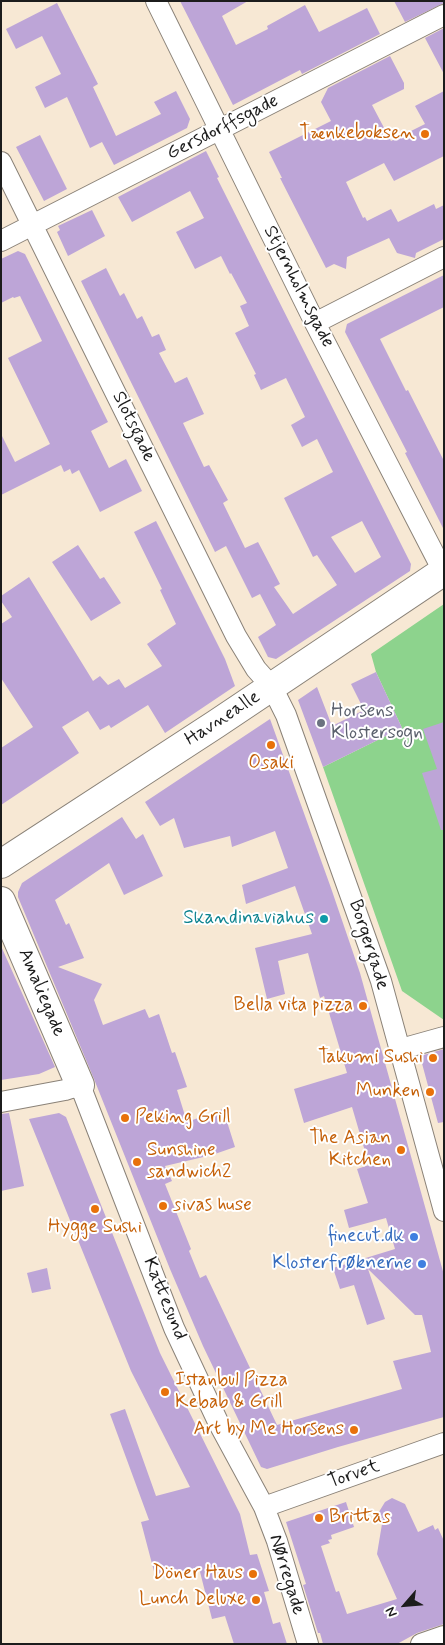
<!DOCTYPE html>
<html>
<head>
<meta charset="utf-8">
<style>
  body { margin:0 }
  #map { position:relative; width:445px; height:1645px; overflow:hidden; background:#f7e8d4; font-family:Mynerve,sans-serif }
  canvas { display:block }
  .frame { position:absolute; inset:0; border:2px solid #1c1c1c; pointer-events:none }
  .north { position:absolute; left:380px; top:1580px; width:50px; height:50px; -webkit-text-stroke:4px #fff; paint-order:stroke; rotate:243deg; font-size:14px; font-weight:700; line-height:20px; text-align:center; color:#1c1c1c }
  .north::after { content:''; display:block; margin:auto; width:18px; height:22px; background:#1c1c1c; clip-path:polygon(50% 0,100% 100%,50% 72%,0 100%) }
</style>
</head>
<body>
<div id="map">
<canvas width="445" height="1645"></canvas>
<div class="frame"></div>
<div class="north">N</div>
</div>
<script>
const c = document.querySelector('canvas').getContext('2d');
c.lineJoin = 'round';
function fill(path, color) { c.fillStyle = color; c.fill(path, 'evenodd'); }
function strokePath(path, color, width, dash) { c.strokeStyle = color; c.lineWidth = width; c.lineCap = dash ? 'butt' : 'round'; c.setLineDash(dash || []); c.stroke(path); }
function label(font, color, halo, rows, align = 'center') {
  c.font = font + ' Mynerve,sans-serif'; c.lineWidth = 4; c.setLineDash([]); c.textBaseline = 'middle'; c.strokeStyle = halo; c.fillStyle = color; for (const [text, x, y, turn = 0] of rows) {
    c.save(); c.translate(x, y); c.rotate((+turn || 0) * Math.PI / 180); c.textAlign = isNaN(turn) ? turn : align; if (halo) c.strokeText(text, 0, 0); c.fillText(text, 0, 0); c.restore();
  }
}
const green = new Path2D(`
  M444,604V1020L402,991L323,767L402,728L376,672L371,654Z`);
const building = new Path2D(`
  M180,1H248L222,16L236,45L268,29L267,26L305,5L319,32L367,8L380,34L302,74L300,70L233,105Z
  M394,1H444V3L405,22Z
  M57,3L98,84L93,87L116,136L161,114L154,102L176,91L190,119L187,128L114,165L102,142L90,148L67,97L45,108L35,87L61,74L42,36L16,49L6,29Z
  M444,28V74L425,38Z
  M390,56L404,83V89L372,105L391,141L425,124L415,106L444,91V156L394,181L384,163L346,182L363,218L365,217L367,221L391,209L398,222L434,204L436,209L444,205V239L416,253L415,258L397,253L389,238L347,257L346,269L334,264L326,268L280,178H282L269,152L331,121L321,102L328,88Z
  M40,135L67,189L44,201L16,147Z
  M206,151L219,177L217,178L411,564L410,571L276,659L268,657L258,637L276,625L260,594L252,598L226,546L215,552L81,281L106,268L120,296L124,293L137,319L142,316L152,337L159,334L166,350L159,353L175,383L187,377L204,414L183,423L204,467L209,465L228,500L223,503L245,548L258,542L280,584L274,587L293,614L337,585L317,555L313,557L284,498L333,472L317,439L302,447L291,425L305,417L286,378L261,390L254,375L256,374L235,333L249,326L240,306L247,303L231,273L230,274L221,256L195,269L176,232L204,218L190,191L132,222L118,197ZM362,521L381,557L355,573L331,537Z
  M92,210L105,236L68,256L57,232L60,230L58,226Z
  M18,251L25,254L108,422L91,431L109,468L126,459L142,491L100,512L79,470L72,474L70,469L64,472L61,465L1,495V434L15,462L50,444L8,358L42,341L20,296L14,298L13,297L1,303V259Z
  M444,275V307L380,339L406,391L408,390L444,461V530L405,453L407,452L345,332L347,324Z
  M156,521L225,659L235,686L165,733L148,705L111,728L109,725L100,730L88,711L62,727L79,753L1,805V748L33,727L1,678V624L12,617L1,601V596L29,577L93,681L100,676L108,685L119,679L125,688L162,666L147,644L176,624L160,590L162,589L134,532Z
  M78,545L100,579L104,577L121,603L91,621L52,562Z
  M376,672L402,728L323,767L298,700L317,687L332,726L364,710L351,684Z
  M270,719L331,888L360,973L444,1275V1417L338,1447L267,1469L261,1467L203,1346L170,1269L94,1079L18,897V892L22,883L122,817L136,839L143,834L163,876L124,895L109,863L55,900L66,925L69,923L84,958L58,967L102,984L94,1000L103,1025L145,1009L149,1018L159,1014L172,1053L175,1052L187,1087L177,1090L187,1122L223,1109L235,1147L212,1155L165,1166L172,1181L165,1184L191,1249L189,1251L200,1278L206,1275L277,1425L402,1389L393,1361L431,1352L422,1315H415L368,1269L385,1319L367,1325L354,1285L340,1289L333,1268L395,1249L386,1218L349,1228L344,1210L368,1203L357,1169L369,1165L352,1107L304,1123L294,1089L347,1073L324,996L320,998L308,953L278,961L285,994L267,999L255,948L312,934L295,886L246,904L242,885L288,868L275,831L232,847L230,836L184,848L174,818L160,826L145,802Z
  M444,722V830H441L422,773L437,769L423,729Z
  M1,946L55,1067L39,1074L1,1080Z
  M444,1049V1122L438,1123L420,1056Z
  M9,1113L24,1186L1,1191V1114Z
  M59,1113L66,1117L160,1353L240,1514L250,1555L257,1554L269,1591L264,1592L273,1624L280,1622L287,1644H234L225,1616L212,1619L199,1568L156,1579L141,1522L149,1520L110,1414L125,1409L156,1496L190,1487L131,1371L29,1119Z
  M47,1268L51,1289L32,1293L27,1273Z
  M392,1498L405,1504L418,1532L433,1525L435,1530L438,1528L444,1541V1624L417,1633L397,1644H323L320,1633H318L303,1585L306,1584L286,1522L346,1502L354,1527L331,1535L332,1539L328,1540L330,1543L321,1546L336,1592L339,1591L347,1614L397,1599L377,1554L383,1518L374,1520L385,1502Z`);
const street = new Path2D(`
  M156,1L315,323L443,571
  M1,162L236,636L256,669L272,687L286,715L381,981L444,1211
  M1,241L444,15
  M315,323L444,257
  M401,1049L444,1037
  M1,1102L65,1090L80,1085L174,1328L219,1424L264,1507L277,1541L308,1644
  M264,1507L444,1443
  M421,1644L444,1636`);
const secondary = new Path2D(`
  M1,864L216,724L444,571
  M1,901L80,1085`);
const markers = [
  [425,134,5,"#e8710a"],
  [321,723,5,"#6b7280"],
  [271,745,5,"#e8710a"],
  [324,919,5,"#0f9aa8"],
  [363,1006,5,"#e8710a"],
  [433,1058,5,"#e8710a"],
  [430,1092,5,"#e8710a"],
  [125,1118,5,"#e8710a"],
  [401,1150,5,"#e8710a"],
  [137,1162,5,"#e8710a"],
  [163,1206,5,"#e8710a"],
  [95,1209,5,"#e8710a"],
  [414,1237,5,"#3f7fe0"],
  [422,1264,5,"#3f7fe0"],
  [165,1392,5,"#e8710a"],
  [354,1430,5,"#e8710a"],
  [319,1518,5,"#e8710a"],
  [253,1574,5,"#e8710a"],
  [256,1600,5,"#e8710a"]
];
const streetNames = [
  ["Gersdorffsgade",223,128,-27],
  ["Stjernholmsgade",298,287,63],
  ["Slotsgade",133,427,64],
  ["Havnealle",223,719,-33],
  ["Borgergade",368,945,72],
  ["Amaliegade",41,993,67],
  ["Kattesund",164,1299,68],
  ["Torvet",354,1475,-19],
  ["Nørregade",286,1575,73]
];
const foodNames = [
  ["Tænkeboksen",415,134],
  ["Osaki",271,764,"center"],
  ["Bella vita pizza",353,1006],
  ["Takumi Sushi",423,1058],
  ["Munken",420,1092],
  ["Peking Grill",135,1118,"left"],
  ["The Asian",391,1139],
  ["Kitchen",391,1161],
  ["Sunshine",147,1151,"left"],
  ["sandwich2",147,1173,"left"],
  ["sivas huse",173,1206,"left"],
  ["Hygge Sushi",95,1228,"center"],
  ["Istanbul Pizza",175,1381,"left"],
  ["Kebab & Grill",175,1403,"left"],
  ["Art by Me Horsens",344,1430],
  ["Brittas",329,1518,"left"],
  ["Döner Haus",243,1574],
  ["Lunch Deluxe",246,1600]
];
const worshipNames = [
  ["Horsens",331,712],
  ["Klostersogn",331,734]
];
const cultureNames = [
  ["Skandinaviahus",314,919]
];
const shopNames = [
  ["finecut.dk",404,1237],
  ["Klosterfrøknerne",412,1264]
];
fill(green, '#8dd38d');
fill(building, '#bda5d7');
strokePath(street, '#8a8278', 22);
strokePath(secondary, '#8a8278', 30);
strokePath(street, '#fff', 20);
strokePath(secondary, '#fff', 28);
for (const [x, y, r, color] of markers) { const dot = new Path2D(); dot.arc(x, y, r, 0, 2 * Math.PI); c.fillStyle = color; c.fill(dot); strokePath(dot, '#fff', 2); }
label('19px', '#1c1c1c', '#fff', streetNames);
label('19px', '#c56008', '#fff', foodNames, 'right');
label('19px', '#5b616d', '#fff', worshipNames, 'left');
label('19px', '#0d838f', '#fff', cultureNames, 'right');
label('19px', '#366cbe', '#fff', shopNames, 'right');
</script>
</body>
</html>
